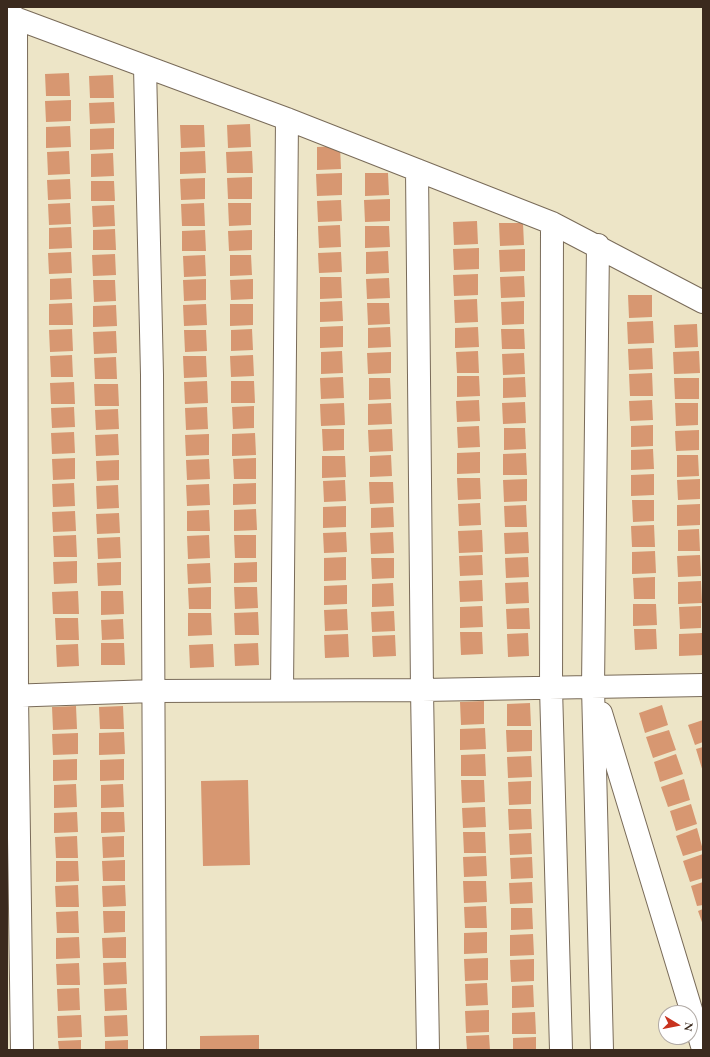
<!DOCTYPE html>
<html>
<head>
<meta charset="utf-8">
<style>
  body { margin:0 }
  #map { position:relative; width:710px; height:1057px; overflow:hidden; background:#ede5c7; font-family:"EB Garamond",serif }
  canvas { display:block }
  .frame { position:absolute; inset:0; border:8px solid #3b2a1e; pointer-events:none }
  .north { position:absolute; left:658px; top:1005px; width:40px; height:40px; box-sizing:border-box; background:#fff; border:1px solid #b1aaa5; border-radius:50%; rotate:100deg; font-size:11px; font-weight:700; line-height:16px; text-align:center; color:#3b2a1e }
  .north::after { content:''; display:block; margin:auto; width:14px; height:18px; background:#c8321e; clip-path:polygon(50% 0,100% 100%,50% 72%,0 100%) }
</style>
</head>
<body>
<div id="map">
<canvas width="710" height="1057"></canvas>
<div class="frame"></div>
<div class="north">N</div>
</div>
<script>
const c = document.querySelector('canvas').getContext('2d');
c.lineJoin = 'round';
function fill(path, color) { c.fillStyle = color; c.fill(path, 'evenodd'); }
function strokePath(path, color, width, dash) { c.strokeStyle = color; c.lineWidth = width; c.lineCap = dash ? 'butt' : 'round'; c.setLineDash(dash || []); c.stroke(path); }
const building = new Path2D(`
  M69,73L70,96H46L45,74Z
  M113,75L114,98H90L89,76Z
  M71,100V121L46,122L45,101Z
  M114,102L115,123L90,124L89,103Z
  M250,124L251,147L228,148L227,125Z
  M180,125H204L205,147L181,148Z
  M70,126L71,147L46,148V127Z
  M114,128V149L90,150V129Z
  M340,146L341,169L317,170V147Z
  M69,151L70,174L48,175L47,152Z
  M205,151L206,173L180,174V152Z
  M252,151L253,173H227L226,152Z
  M113,153L114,176L91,177V154Z
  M342,173V195L317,196L316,174Z
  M365,173H388L389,195L365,196Z
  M252,177V199H228L227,178Z
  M205,178V199L181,200L180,179Z
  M70,179L71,199L48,200L47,180Z
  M91,181H114L115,201H91Z
  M390,199V221L365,222L364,200Z
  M341,200L342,221L318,222L317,201Z
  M70,203L71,224L49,225L48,204Z
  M204,203L205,226H182L181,204Z
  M228,203H251V225L229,226Z
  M114,205L115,226L93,227L92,206Z
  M477,221L478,244L454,245L453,222Z
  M499,223H523L524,245L500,246Z
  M340,225L341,247L319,248L318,226Z
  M365,226H389L390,247L365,248Z
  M71,227L72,248L49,249V228Z
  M115,229L116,250H93V230Z
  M205,230L206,251H182V231Z
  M252,230V250L229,251L228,231Z
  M479,248V269L454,270L453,249Z
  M525,249V271L500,272L499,250Z
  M388,251L389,273L366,274V252Z
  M71,252L72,273L49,274L48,253Z
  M341,252L342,272L319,273L318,253Z
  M115,254L116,275L93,276L92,255Z
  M205,255L206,276L184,277L183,256Z
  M230,255H251L252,275L230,276Z
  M478,274V295L454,296L453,275Z
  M524,276L525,297L501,298L500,277Z
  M320,277H341L342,298L320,299Z
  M71,278L72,299L50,300V279Z
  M389,278L390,298L367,299L366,279Z
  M206,279V300L184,301L183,280Z
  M253,279V299L231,300L230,280Z
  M93,280H115L116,301L94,302Z
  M628,295H652V317L629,318Z
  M477,299L478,322L455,323L454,300Z
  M342,301L343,321L320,322V302Z
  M524,301V324L502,325L501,302Z
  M72,303L73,325H49V304Z
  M367,303H389L390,324L368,325Z
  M206,304L207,325L184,326L183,305Z
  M230,304H253V325L230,326Z
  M116,305L117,326L93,327V306Z
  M653,321L654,343L628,344L627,322Z
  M697,324L698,347L675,348L674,325Z
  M343,326V347L320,348V327Z
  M390,327L391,347L368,348V328Z
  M478,327L479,347L455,348V328Z
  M72,329L73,351L50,352L49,330Z
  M252,329L253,350L231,351V330Z
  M501,329H524L525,349H502Z
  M184,330H206L207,351L185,352Z
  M116,331L117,353L94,354L93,332Z
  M652,348L653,369L629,370L628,349Z
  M342,351L343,373L321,374V352Z
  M478,351L479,373H457L456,352Z
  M699,351L700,373L674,374L673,352Z
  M391,352V373L368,374L367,353Z
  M524,353L525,374L503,375L502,354Z
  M72,355L73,377H51L50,356Z
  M253,355L254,376L231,377L230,356Z
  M183,356H206L207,377L184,378Z
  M116,357L117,379H95L94,358Z
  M652,373L653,396H630L629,374Z
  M457,376H479L480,396L457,397Z
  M343,377L344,398L321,399L320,378Z
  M525,377L526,397L503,398V378Z
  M369,378H390L391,399L369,400Z
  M674,378H699V399H675Z
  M207,381L208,403L185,404L184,382Z
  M231,381H254L255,403H231Z
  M74,382L75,404H51L50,383Z
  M94,384H118L119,406H95Z
  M479,400L480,421L457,422L456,401Z
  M652,400L653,420L630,421L629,401Z
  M525,402L526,423L503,424L502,403Z
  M344,403L345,425L321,426L320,404Z
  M391,403L392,424L368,425V404Z
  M675,403H698V425L676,426Z
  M254,406V428L233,429L232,407Z
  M74,407L75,427L52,428L51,408Z
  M207,407L208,429L186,430L185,408Z
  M118,409L119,429L96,430L95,410Z
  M653,425V446L631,447V426Z
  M479,426L480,447L458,448L457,427Z
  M504,428H525L526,449L504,450Z
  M322,429H344V450L323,451Z
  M392,429L393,451L369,452L368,430Z
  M699,430V450L676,451L675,431Z
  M74,432L75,453L52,454L51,433Z
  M255,433L256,455L232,456V434Z
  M118,434L119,455L96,456L95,435Z
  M209,434V455L186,456L185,435Z
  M653,449L654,469L631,470V450Z
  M480,452V473L457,474V453Z
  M526,453L527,475H503V454Z
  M391,455L392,476L370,477V456Z
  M677,455H698L699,476L677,477Z
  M322,456H345L346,477L322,478Z
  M75,458V479L53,480L52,459Z
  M256,458V479H234L233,459Z
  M209,459L210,479L187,480L186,460Z
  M119,460V480L97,481L96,461Z
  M654,474V495L631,496V475Z
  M457,478H480L481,499L458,500Z
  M527,479V501L504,502L503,480Z
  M700,479V499L678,500L677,480Z
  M345,480L346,501L324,502L323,481Z
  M369,482H393L394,503L370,504Z
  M74,483L75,506L53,507L52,484Z
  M256,483V504L233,505V484Z
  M209,484L210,505L187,506L186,485Z
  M118,485L119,508L97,509L96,486Z
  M632,500H654V521L633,522Z
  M480,503L481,525L459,526L458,504Z
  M700,504V525L677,526V505Z
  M526,505L527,527H505L504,506Z
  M346,506V527L323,528V507Z
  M393,507L394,527L371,528V508Z
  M256,509L257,530L234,531V510Z
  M209,510L210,531H187V511Z
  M75,511L76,531L53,532L52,512Z
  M119,513L120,533L97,534L96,514Z
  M654,525L655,547H632L631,526Z
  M699,529L700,551H678V530Z
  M482,530L483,552L459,553L458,531Z
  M346,532L347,552L324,553L323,533Z
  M393,532L394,553L371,554L370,533Z
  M528,532L529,553L505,554L504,533Z
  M76,535L77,557H54L53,536Z
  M209,535L210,558L188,559L187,536Z
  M234,535H256V558H235Z
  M120,537L121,558L98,559L97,538Z
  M655,551L656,573L632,574V552Z
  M482,555L483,575L460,576L459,556Z
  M700,555L701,576L678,577L677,556Z
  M346,557V580L324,581V558Z
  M528,557L529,577L506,578L505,558Z
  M371,558H394V578L372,579Z
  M77,561V583L54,584L53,562Z
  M121,562V585L98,586L97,563Z
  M257,562V582L234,583V563Z
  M210,563L211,583L188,584L187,564Z
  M655,577V599H634L633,578Z
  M482,580L483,601L460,602L459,581Z
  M701,581L702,603L678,604V582Z
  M528,582L529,603L506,604L505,583Z
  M393,583L394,606L372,607V584Z
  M347,585V604L324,605V586Z
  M211,587V609H189L188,588Z
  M234,587H257L258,608L235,609Z
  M78,591L79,614H53L52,592Z
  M101,591H123L124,614L101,615Z
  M633,604H656L657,625L633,626Z
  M482,606L483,627L460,628V607Z
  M701,606V628L680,629L679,607Z
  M529,608L530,629H507L506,609Z
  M347,609L348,630L325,631L324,610Z
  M394,611L395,631L372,632L371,612Z
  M258,612L259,635H235L234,613Z
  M188,613H211L212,635L188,636Z
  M55,618H78L79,640H56Z
  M123,619L124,639L102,640L101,620Z
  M634,629H656L657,649L635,650Z
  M460,632H482L483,654L461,655Z
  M528,633L529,656L508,657L507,634Z
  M702,633L703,655L679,656V634Z
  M348,634L349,657L325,658L324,635Z
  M395,635L396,656L373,657L372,636Z
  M101,643H124L125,665H101Z
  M258,643L259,665L235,666L234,644Z
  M78,644L79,666L57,667L56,645Z
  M213,644L214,667L190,668L189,645Z
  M484,701V724L461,725L460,702Z
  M530,703L531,726H507V704Z
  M662,705L668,725L645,733L639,713Z
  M76,706L77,729L53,730L52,707Z
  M123,706L124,729H100L99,707Z
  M703,720V742L695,745L688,725Z
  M485,728L486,749L460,750V729Z
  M506,730H532V751L507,752Z
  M669,730L676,750L653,758L646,737Z
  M124,732L125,754L99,755V733Z
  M78,733V754L53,755L52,734Z
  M703,747V772L696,749Z
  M485,754L486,776H461V755Z
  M676,754L683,774L660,782L654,762Z
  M531,756L532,777L508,778L507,757Z
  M77,759V780L53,781V760Z
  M124,759V780L100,781V760Z
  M684,779L690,800L668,807L661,787Z
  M248,780L250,865L203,866L201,781Z
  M461,780H484L485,802L462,803Z
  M531,781V804L509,805L508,782Z
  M76,784L77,807L54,808V785Z
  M123,784L124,807L101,808V785Z
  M691,804L697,824L676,831L670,811Z
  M485,807L486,827L463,828L462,808Z
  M508,809H531L532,829L509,830Z
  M77,812L78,832L54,833V813Z
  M101,812H124L125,832L101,833Z
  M697,828L703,850L683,856L676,836Z
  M463,832H485L486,853H464Z
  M531,833L532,854L510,855L509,834Z
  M77,836L78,858H56L55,837Z
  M124,836V857L103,858L102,837Z
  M703,854V878L690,882L683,861Z
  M486,856L487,876L464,877L463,857Z
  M532,857L533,878L511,879L510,858Z
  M125,860V881H103L102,861Z
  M56,861H78L79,881L56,882Z
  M463,881H486L487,902L464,903Z
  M532,882L533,903L510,904L509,883Z
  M703,882V905L697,906L691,886Z
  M78,885L79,907H56L55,886Z
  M125,885L126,906L103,907L102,886Z
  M486,906L487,928H465L464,907Z
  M511,908H532L533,929L511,930Z
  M703,909V925L698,911Z
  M78,911L79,933H57L56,912Z
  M103,911H125V932L104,933Z
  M487,932V953L464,954V933Z
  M533,934L534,955L510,956V935Z
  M79,937L80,958L56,959V938Z
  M126,937V958H103L102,938Z
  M488,958V980L465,981L464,959Z
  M534,959V981L511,982L510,960Z
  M126,962L127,984L104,985L103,963Z
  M79,963L80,985H57L56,964Z
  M487,983L488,1005L466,1006L465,984Z
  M533,985L534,1007L512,1008V986Z
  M79,988L80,1010L58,1011L57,989Z
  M126,988L127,1010L105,1011L104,989Z
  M489,1010V1032L466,1033L465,1011Z
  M535,1012L536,1034H512V1013Z
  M81,1015L82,1037L58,1038L57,1016Z
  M127,1015L128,1036L105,1037L104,1016Z
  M259,1035V1050H200V1036Z
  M489,1035L490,1050H467L466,1036Z
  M536,1037V1050H513V1038Z
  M81,1040V1050H59L58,1041Z
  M128,1040V1050H105V1041Z`);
const street = new Path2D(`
  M7,15L287,119L552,223L703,302
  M16,18L17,696L22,1050
  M145,67L152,375L155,1050
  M417,170L422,690L428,1050
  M552,223L551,688L561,1050
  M598,245L593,687L602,1050
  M282,690L287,119
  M7,696L153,691L422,690L703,685
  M601,713L703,1049`);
fill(building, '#d79771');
strokePath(street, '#796b59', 24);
strokePath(street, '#fff', 22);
</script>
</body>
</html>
